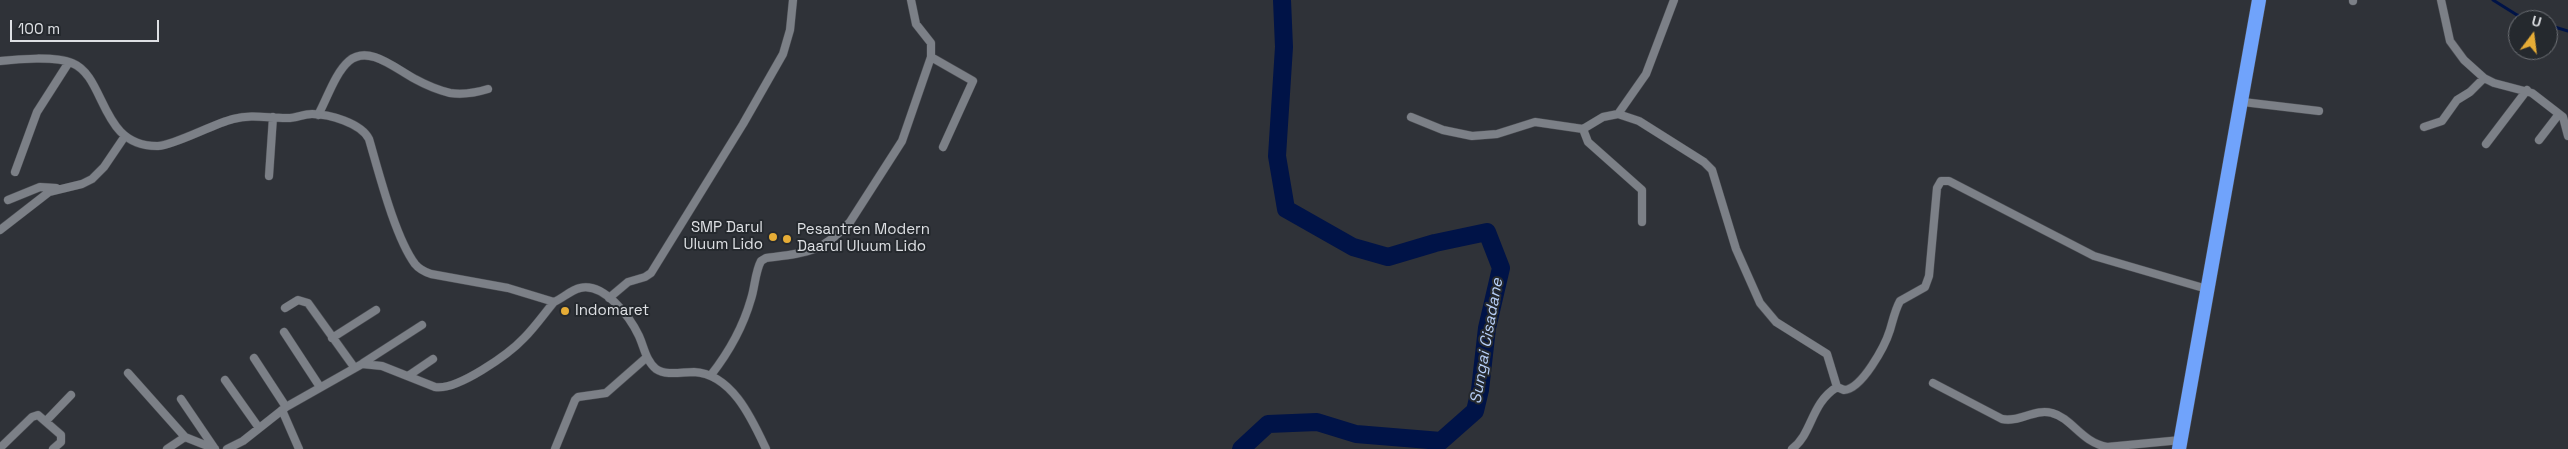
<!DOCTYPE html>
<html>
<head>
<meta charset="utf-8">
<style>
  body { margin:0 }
  #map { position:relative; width:2568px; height:449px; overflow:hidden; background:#2f3238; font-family:"Space Grotesk",sans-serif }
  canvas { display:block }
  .north { position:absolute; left:2508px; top:10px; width:50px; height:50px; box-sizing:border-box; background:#25292e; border:1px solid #6f7277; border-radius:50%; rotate:15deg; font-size:14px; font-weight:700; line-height:20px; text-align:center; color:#dee0e4 }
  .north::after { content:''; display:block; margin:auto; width:18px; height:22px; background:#e6ac36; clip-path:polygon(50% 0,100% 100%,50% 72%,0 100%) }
  .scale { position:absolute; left:10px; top:20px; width:149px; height:22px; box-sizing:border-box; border:2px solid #dee0e4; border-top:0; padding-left:6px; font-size:15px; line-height:18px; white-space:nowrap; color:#dee0e4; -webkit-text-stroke:4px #25292e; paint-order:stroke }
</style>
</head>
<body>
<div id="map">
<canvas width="2568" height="449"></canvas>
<div class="north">U</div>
<div class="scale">100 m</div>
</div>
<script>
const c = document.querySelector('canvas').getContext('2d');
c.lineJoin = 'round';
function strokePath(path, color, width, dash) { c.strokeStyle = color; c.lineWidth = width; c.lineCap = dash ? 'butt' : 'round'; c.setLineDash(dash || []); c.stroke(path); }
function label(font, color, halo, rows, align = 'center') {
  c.font = font + ' "Space Grotesk",sans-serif'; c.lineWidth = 4; c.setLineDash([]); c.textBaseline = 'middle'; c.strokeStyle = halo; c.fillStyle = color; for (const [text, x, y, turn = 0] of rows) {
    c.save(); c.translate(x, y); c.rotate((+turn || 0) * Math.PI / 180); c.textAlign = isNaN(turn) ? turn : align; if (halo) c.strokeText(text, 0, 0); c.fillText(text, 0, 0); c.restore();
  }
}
const stream = new Path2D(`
  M2493,0L2517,15L2532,20
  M2548,25L2568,31`);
const river = new Path2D(`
  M1241,449L1268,424L1317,422L1356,434L1441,441L1475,411L1480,390L1487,328L1501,268L1487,232L1435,243L1388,257L1353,247L1286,209L1277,156L1284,47L1282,0`);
const street = new Path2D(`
  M2441,0L2450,41L2464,60L2484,78L2494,83L2532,93L2563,117L2568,136
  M2353,1V0
  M931,57L973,81L943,147
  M0,61C17,59 56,56 72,63C107,77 99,147 158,146C175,145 213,124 233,119C252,114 267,118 286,118C294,119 303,114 312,114C329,114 361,123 369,139C379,173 395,237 415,264C419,269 425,272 431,274L508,288L554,302C563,298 571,290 580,288C604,282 630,317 639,336C644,347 646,361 656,369C666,376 682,372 694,372C732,374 752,419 766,449
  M2243,102L2319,111
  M1618,114L1646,74L1674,0
  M318,115C327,99 335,73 349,61C369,44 397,70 415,79C426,85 438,90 450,93C464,95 475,93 488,89
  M1411,117L1443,130L1472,136L1497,134L1535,122L1583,129L1603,117L1618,114L1639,121L1704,162L1712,170L1736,249L1760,303L1776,322L1827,354L1837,387L1844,390C1862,389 1885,346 1890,330C1893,320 1895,310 1900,301L1925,287L1929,276L1937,188L1941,181H1949L2094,256L2207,289
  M2424,127L2442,121L2457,100L2470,92L2484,78
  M1583,129L1588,142L1642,190V222
  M2539,140L2559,114
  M2486,144L2527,90
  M15,172L37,112L69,62
  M269,176L273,117
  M8,200L40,187L56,188
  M0,230L49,192L82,184L92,179L104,167L125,136
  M609,298L628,282L645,277L651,273L743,124L783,54L790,30L793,0
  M285,308L298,300L308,303L354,367
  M284,332L320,387
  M332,338L376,310
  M254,358L286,407
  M363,363L422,325
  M128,373L185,437
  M711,375C729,352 743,327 751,299C755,287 755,272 761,261L766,258C805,253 822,253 850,222L902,141L931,57V43L916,24L911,0
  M408,376L433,359
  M225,380L259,428
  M1933,383L2002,419C2019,423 2035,408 2052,413C2072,418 2081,442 2107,447L2181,440
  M181,399L215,449
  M282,410L299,449
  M46,421L71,395
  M0,448L32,417L38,415L61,435V442L53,449
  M167,449L185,437L215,449
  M227,449L243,441L286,407L362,364L382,366L435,387C457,391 509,354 524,338C535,327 544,314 554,302
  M555,449L575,400L578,397L606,393L647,357
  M1792,449C1813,433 1810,404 1837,387`);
const highway = new Path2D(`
  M2179,449L2259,0`);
const markers = [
  [773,237,5,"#e6ac36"],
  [787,239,5,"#e6ac36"],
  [565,311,5,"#e6ac36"]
];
const poiNames = [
  ["SMP Darul",763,228,"right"],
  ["Uluum Lido",763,245,"right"],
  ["Pesantren Modern",797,230],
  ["Daarul Uluum Lido",797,247],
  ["Indomaret",575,311]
];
const waterNames = [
  ["Sungai Cisadane",1487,341,-80]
];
strokePath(stream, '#001347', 3);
strokePath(river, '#001347', 18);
strokePath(street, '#4b4d53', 9);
strokePath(highway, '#4b4d53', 15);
strokePath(street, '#7c8087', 8);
strokePath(highway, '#70a3fb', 14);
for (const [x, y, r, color] of markers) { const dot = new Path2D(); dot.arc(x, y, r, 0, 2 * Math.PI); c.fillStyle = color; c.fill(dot); strokePath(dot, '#25292e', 2); }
label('15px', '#dee0e4', '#25292e', poiNames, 'left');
label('italic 16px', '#b8d0f9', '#25292e', waterNames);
</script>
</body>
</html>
